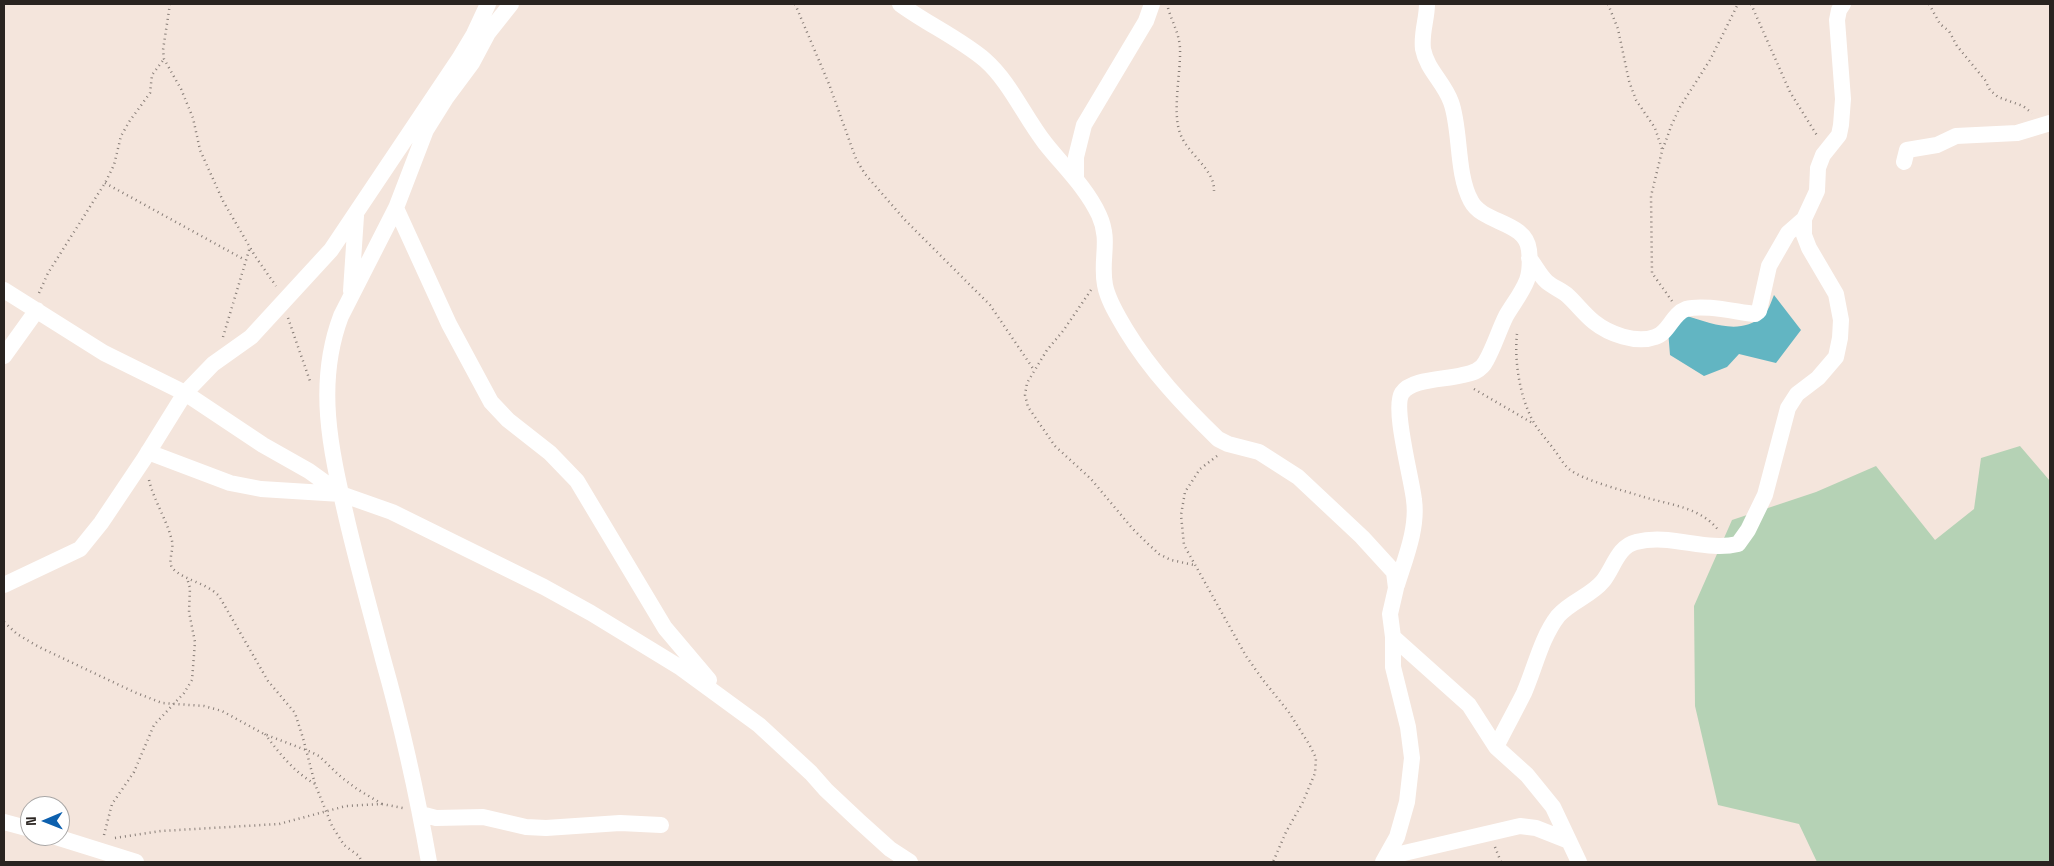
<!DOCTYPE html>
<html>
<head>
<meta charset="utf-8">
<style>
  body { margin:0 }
  #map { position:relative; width:2054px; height:866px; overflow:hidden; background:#f4e5dc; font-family:"Space Grotesk",sans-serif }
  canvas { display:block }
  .frame { position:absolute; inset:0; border:5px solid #292320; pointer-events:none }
  .north { position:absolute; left:20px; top:796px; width:50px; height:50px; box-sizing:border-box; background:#fff; border:1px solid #a9a7a6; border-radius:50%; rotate:269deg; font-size:14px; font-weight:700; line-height:20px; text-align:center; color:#292320 }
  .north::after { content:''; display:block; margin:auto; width:18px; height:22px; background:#0d60ae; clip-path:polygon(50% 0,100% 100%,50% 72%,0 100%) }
</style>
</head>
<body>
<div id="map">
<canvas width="2054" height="866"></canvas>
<div class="frame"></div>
<div class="north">N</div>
</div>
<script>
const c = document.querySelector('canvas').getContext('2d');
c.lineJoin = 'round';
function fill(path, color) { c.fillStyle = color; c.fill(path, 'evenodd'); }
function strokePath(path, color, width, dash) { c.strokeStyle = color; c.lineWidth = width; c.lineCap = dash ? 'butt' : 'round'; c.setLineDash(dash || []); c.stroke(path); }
const green = new Path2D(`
  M2020,446L2050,481V862H1817L1799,824L1718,805L1695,706L1694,606L1732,520L1816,492L1876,466L1935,540L1974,509L1981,458Z`);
const water = new Path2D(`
  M1774,295L1801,330L1776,363L1739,354L1727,367L1704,376L1670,355L1668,330L1687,316C1711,323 1740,336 1763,316C1768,312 1771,302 1774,295Z`);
const path = new Path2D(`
  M170,4L163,50L164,59L181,89L193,118L200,150L223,201L255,256L276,286
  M795,4L829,84L856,159L865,174L905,220L990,305L1034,370
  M1608,4L1618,29L1629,81L1636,100L1655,128L1662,149
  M1751,4L1790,92L1818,137
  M1929,4L1940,24L1949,31L1957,46L1985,80L1990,90L1998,97L2023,106L2032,113
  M1168,8C1172,22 1179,33 1180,48C1181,72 1172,112 1180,133C1187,154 1215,169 1214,191
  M105,183L245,260
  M1091,290L1063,331L1047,350L1027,383L1025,395L1028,407L1055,446L1091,479L1132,528L1146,542L1159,554L1171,560L1194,565
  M39,293L48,273L105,183L114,165L121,136L129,122L150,93L152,75L164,59
  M1672,301L1652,273L1651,196L1662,151L1672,124L1680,107L1710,60L1738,4
  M288,318L311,384
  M1517,334C1514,362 1520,398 1534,423C1540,433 1548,441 1555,451C1559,456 1563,464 1569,469C1582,480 1625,491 1644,497C1670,505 1701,507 1719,531
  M223,337L250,247
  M1474,389L1534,424
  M1217,456L1200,469L1185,492L1181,515L1184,545L1246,656L1263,680L1288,711L1309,744L1316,758L1315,773L1303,802L1286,832L1273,862
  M149,480C154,501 167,520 172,541C174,550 168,559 172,568C185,581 205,582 219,596L268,681L295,713L303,738L315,784L332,826L344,845L359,856L362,862
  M4,622L17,634L39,647L134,692L162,703L204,706L222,711L264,734L311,752L319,756L341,777L357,789L382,804
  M265,734C279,753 294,772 315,784
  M104,835L112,804L134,772L154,725L184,693L192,680L195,642L189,612L190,588L187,578
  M115,838L161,831L279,824L346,806L382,804L403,808
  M1495,847L1501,862`);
const street = new Path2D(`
  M900,4C927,24 959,38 985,60C1010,82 1024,116 1045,143C1063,166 1086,187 1099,215C1111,241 1100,259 1105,285C1108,301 1118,316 1126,330C1151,371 1183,405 1218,439L1228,444L1259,452L1298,477L1362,537L1394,572L1396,588L1390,614L1393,637V667L1408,727L1412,758L1407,802L1397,837L1383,862
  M1904,162L1907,150L1937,145L1956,136L2017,133L2050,123
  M1076,177V157L1084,125L1146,21L1152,4
  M396,208L449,324L491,402L508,420L550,453L577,481L665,628L709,680
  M1529,258C1535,265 1540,276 1547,282C1553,287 1561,290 1567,295C1576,303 1584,314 1594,322C1609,334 1636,344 1655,337C1669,333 1672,314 1686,309C1704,304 1736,312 1755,314L1759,311L1769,266L1788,233L1804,219
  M4,290L104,353L185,393L263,445L309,471L341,494L392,512L544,587L591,613L681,668L759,725L811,773L826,790L859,821L890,849L910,862
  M351,291L356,216
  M4,356L37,310
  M148,452L230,483L261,489L341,494
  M4,585L80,549L101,523L144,459L185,393L213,364L251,337L331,250L459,59L474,34L488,4
  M1397,585C1405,559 1418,528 1414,500C1412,479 1392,408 1402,393C1413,376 1456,381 1476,371C1480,369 1484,365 1486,361C1494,347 1499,330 1506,316C1513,304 1522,293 1527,280C1530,272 1530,259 1529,250C1526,221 1483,224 1471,201C1456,174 1461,129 1451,102C1444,82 1427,70 1423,49C1421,33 1427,19 1427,4
  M1393,637L1469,705L1496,747L1527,775L1553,807L1579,862
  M1496,747C1505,729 1515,711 1524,693C1535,668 1541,638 1558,616C1571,601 1591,596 1603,581C1613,569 1618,546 1636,542C1671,533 1705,552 1738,544L1748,530L1765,495L1788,408L1797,394L1818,378L1836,357L1840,338L1841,320L1836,294L1809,248L1804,235V219L1817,191L1818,168L1823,155L1839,135L1841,125L1843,99L1837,20L1839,10L1843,4
  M421,814L436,818L483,817L526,827L546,828L620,823L661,825
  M4,822L30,829
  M53,836L136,862
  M1387,857L1520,826L1536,828L1569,841
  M429,862C417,794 402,726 383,659C371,613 358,567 347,520C331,451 315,385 341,316L396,208L426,130L446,98L472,63L488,33L511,4`);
fill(green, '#b5d2b5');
fill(water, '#62b5c2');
strokePath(path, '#877d77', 2.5, [1, 4]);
strokePath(street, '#fff', 16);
</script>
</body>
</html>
